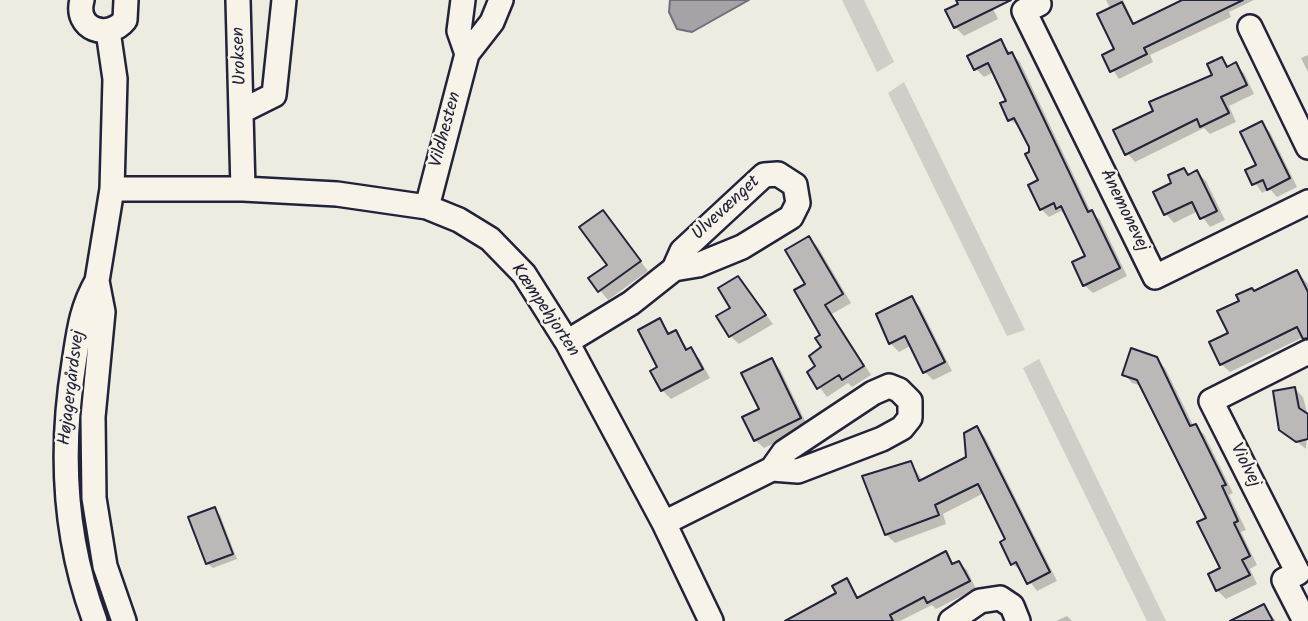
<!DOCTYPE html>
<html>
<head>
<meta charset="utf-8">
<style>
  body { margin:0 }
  canvas { display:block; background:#eeebe1 }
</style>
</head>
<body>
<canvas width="1308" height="621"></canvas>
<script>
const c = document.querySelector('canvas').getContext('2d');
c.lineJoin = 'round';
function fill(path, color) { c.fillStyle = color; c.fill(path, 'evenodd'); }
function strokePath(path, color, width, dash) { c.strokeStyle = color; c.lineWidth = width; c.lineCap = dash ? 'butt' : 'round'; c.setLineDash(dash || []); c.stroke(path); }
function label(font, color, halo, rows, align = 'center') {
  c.font = font + ' Kalam,sans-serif'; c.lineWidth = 5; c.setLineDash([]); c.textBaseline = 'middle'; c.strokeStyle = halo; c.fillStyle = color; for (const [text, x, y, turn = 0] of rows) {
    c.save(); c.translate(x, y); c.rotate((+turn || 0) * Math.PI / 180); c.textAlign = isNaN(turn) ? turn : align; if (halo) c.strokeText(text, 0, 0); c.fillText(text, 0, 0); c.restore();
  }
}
const green = new Path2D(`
  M842,0H864L894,62L877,72Z
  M904,82L1025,330L1007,336L888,93Z
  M1039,359L1166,621H1147L1023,368Z`);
const water = new Path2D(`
  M670,0H749L692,32L677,29L669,12Z`);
const shadow = new Path2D(`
  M957,0H989L998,19L964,36L955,27L960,5Z
  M1106,0H1123L1135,25L1186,0H1254L1229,12L1231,17L1150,55L1153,62L1119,79L1104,56L1117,50L1111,10Z
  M1000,42L1020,62L1091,212L1100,220L1127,276L1093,293L1084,285L1087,257L1066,216L1061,211L1049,217L1041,209V181L1030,147L1020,127L1010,120L1008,101L994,72L984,77L976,69Z
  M1308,55V72L1301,58Z
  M1222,59L1230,67L1236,65L1244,73L1254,94L1229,106L1236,122L1210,134L1204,128L1135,162L1127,153L1155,111L1214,75Z
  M1261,123L1270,132L1297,187L1277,197L1270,189L1262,193L1247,171L1258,165Z
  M1184,170L1190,176L1197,172L1206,181L1225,220L1210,227L1198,211L1174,223L1166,214L1174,183Z
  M603,212L648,271L608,300L591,279L609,265Z
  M809,238L818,247L851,303L832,314L871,375L852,387L848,383L827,397L809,373L818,367L824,348L808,284Z
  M1297,272L1308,284V335L1230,372L1221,364L1230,333L1255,293Z
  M738,278L773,324L739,344L730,336Z
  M912,298L920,307L952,371L933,380L925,372L912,345L899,352L890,343Z
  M660,320L671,335L675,332L689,350L699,358L710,378L671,399L662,390L659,368Z
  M1156,359L1165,368L1194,427L1204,434L1233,493L1229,495L1246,530L1241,532L1257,565L1250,569L1257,584L1226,599L1217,590L1222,569L1209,519L1142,386L1132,383L1124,374Z
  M772,360L780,369L808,427L764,448L755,440Z
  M1295,389L1303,397L1308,416L1306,449L1281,429Z
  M976,428L985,437L1057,581L1037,591L1022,571L1012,564L1007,540L984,493L943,514L946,524L895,543L886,534L911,463L923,481L968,458Z
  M214,509L220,515L237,559L213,568L207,563Z
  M945,553L955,565L959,563L967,570L976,589L936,609L932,605L900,621H788L839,594L846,580L859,598Z
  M1264,606L1276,621H1243Z
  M1067,616L1072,621H1056Z`);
const building = new Path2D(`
  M956,0H1011L954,28L945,10L958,4Z
  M1182,0H1243L1144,48L1147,54L1110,72L1102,55L1114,49L1097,14L1122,2L1133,24Z
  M1001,39L1008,54L1012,52L1088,212L1092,210L1120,268L1083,286L1072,262L1085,256L1061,206L1056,209L1054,203L1040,210L1028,185L1038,180L1025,154L1029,152V147L1014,118L1008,121L1000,103L1006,101L988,63L974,70L967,56Z
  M1222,57L1227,67L1236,62L1247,85L1221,97L1229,113L1200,127L1197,119L1125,155L1113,130L1153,111L1149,102L1212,75L1207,64Z
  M1262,121L1290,178L1267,190L1263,180L1252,185L1245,170L1256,165L1240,132Z
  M1184,168L1188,175L1197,170L1217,211L1200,219L1192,202L1164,215L1153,192L1171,183L1168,175Z
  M603,210L641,261L598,292L588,278L607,265L579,227Z
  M809,236L843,294L825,305L864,366L842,380L839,375L817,389L807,372L815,366L809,356L821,347L815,338L820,335L794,290L805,284L785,250Z
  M1297,270L1308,292V338L1303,339L1297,327L1220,365L1209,342L1228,333L1217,311L1239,301L1236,295L1252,288L1254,291Z
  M738,276L766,315L729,337L716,316L730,308L718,288Z
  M912,296L945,362L923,373L905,336L889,344L876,314Z
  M660,318L668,334L676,330L686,350L691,347L703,369L661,391L650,371L657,367L638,330Z
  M1131,348L1157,357L1190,426L1196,424L1226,485L1222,486L1238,521L1234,523L1250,556L1242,560L1250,575L1216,591L1208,574L1220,568L1197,522L1206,518L1137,380L1122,375Z
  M772,358L801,418L754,441L742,417L759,409L741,373Z
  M1295,387L1299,408L1308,414V439L1296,442L1279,430L1273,391Z
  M977,426L1050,572L1027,584L1016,562L1011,565L1000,542L1005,539L978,484L935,505L939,515L885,535L862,476L911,461L919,481L966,457L964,433Z
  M215,507L233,554L206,564L188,517Z
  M946,551L952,564L959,561L970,581L927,603L924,597L890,615L893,621H785L836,593L832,586L847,578L857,598Z
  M1264,604L1273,621H1230Z`);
const minor = new Path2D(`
  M82,0C74,29 108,41 125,20L126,0
  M238,0L243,189
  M463,0L459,31L467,54
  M1037,0L1039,4L1024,11L1155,277L1308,202
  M1250,27L1308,147
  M108,31L115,79L112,189L97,281L103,312L93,417L94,498L105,566L124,621
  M242,111L274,95L284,0
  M112,189H243L337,194L427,207L459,220L490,239L524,274L567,342L664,523L711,621
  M427,207L467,54L492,22L501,0
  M567,342L631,303L674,269L698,265L742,247L791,217L798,203L795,185L778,174L764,175L682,251L674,269
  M664,523L772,469L798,471L882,439L902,428L910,418V401L899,390L889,386L873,393L784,452L772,469
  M95,621C64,538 60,449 74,363C79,331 81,309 97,281
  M951,621L980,601L1000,598L1012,606L1018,621
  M1305,621L1284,580L1298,573L1211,401L1308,352`);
const streetNames = [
  ["Uroksen",241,56,-92],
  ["Vildhesten",447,130,-75],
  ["Ulvevænget",727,209,-43],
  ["Anemonevej",1123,211,64],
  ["Kæmpehjorten",544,311,56],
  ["Højagergårdsvej",73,388,-83],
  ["Violvej",1244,466,63]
];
fill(green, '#d1cdc9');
fill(water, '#a6a3a6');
strokePath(water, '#716f7b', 2);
fill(shadow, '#0003');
fill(building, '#bbb8b7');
strokePath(building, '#22223b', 2);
strokePath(minor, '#22223b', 28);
strokePath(minor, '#f7f3e8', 23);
label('18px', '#22223b', '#f7f3e8', streetNames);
</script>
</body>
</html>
